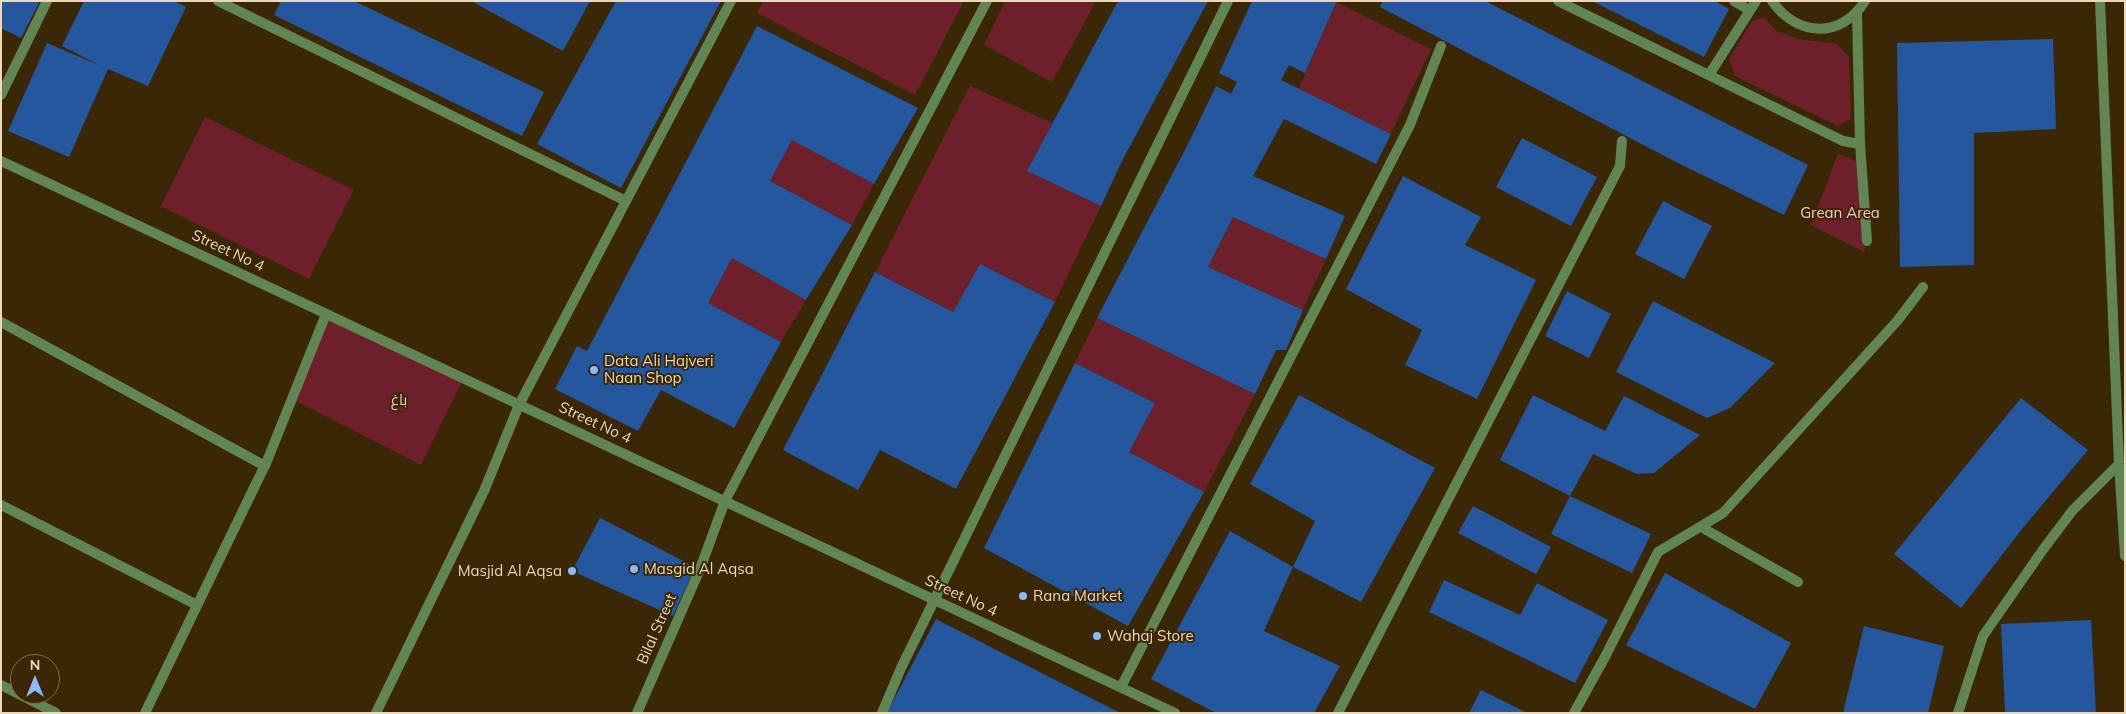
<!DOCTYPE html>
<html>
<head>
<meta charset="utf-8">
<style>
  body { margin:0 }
  #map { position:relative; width:2126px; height:714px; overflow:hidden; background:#3a2706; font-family:Mulish,sans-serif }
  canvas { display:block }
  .frame { position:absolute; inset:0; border:2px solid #ecd8bb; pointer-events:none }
  .north { position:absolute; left:10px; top:654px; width:50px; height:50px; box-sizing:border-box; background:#3a2706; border:1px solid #816e4e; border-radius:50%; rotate:0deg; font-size:14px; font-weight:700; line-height:20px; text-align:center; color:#ecd8bb }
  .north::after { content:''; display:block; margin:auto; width:18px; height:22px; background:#8bb9fc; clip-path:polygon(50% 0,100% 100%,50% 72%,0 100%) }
</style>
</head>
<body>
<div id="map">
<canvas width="2126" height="714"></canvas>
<div class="frame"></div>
<div class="north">N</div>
</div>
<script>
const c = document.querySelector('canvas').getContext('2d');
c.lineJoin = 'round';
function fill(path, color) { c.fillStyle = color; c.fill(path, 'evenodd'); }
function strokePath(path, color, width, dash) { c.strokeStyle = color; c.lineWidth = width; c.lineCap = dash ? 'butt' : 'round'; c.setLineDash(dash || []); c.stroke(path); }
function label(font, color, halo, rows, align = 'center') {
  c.font = font + ' Mulish,Cairo,sans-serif'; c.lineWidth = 4; c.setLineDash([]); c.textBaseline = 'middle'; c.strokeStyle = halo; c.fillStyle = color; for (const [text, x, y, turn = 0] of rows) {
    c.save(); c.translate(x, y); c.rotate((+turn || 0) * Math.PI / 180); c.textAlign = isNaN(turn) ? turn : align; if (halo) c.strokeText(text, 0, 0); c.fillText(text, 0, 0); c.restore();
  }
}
const green = new Path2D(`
  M763,1H964L915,95L757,13Z
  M1005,1H1096L1052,82L984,45Z
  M1337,2L1431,49L1391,134L1298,90Z
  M1764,17L1776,31L1799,39L1837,44L1849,57L1851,119L1838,126L1735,76L1729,59L1752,21Z
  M970,86L1053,123L1027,171L1101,206L1055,302L980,264L953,312L875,272Z
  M205,117L354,190L309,279L161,206Z
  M792,139L874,184L852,225L770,181Z
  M1838,154L1861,163L1865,252L1811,225Z
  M1233,217L1326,259L1303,310L1208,267Z
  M732,258L806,300L781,342L708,303Z
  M326,314L464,378L421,465L296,401Z
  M1097,318L1255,394L1204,492L1129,452L1155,403L1075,363Z`);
const building = new Path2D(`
  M1,1H40L21,38L1,28Z
  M84,1H174L186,7L148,86L108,69L69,157L8,131L47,43L101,66L62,46Z
  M281,1H354L544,92L522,136L274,15Z
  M471,1H590L563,51Z
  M616,1H721L621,188L537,144Z
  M1118,1H1208L1123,159L1101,206L1027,171Z
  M1252,1H1337L1305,73L1289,65L1281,80L1391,134L1376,164L1284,119L1253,176L1345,216L1326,259L1233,217L1208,267L1303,310L1286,350H1276L1255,394L1097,318L1188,144L1216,86L1231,94L1237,82L1219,73Z
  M1383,1H1485L1808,165L1784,215L1674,161L1380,7Z
  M1592,1H1715L1729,9L1704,57Z
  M757,26L918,108L874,184L792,140L770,181L852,225L806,300L732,258L708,303L781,342L734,428L661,390L638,431L555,389L577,346L587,351Z
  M2053,39L2056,129L1974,133V265L1900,267L1897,43Z
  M1522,138L1597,177L1571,226L1496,187Z
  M1403,176L1481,217L1465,245L1536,280L1477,399L1405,365L1422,330L1346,289Z
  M1663,201L1712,226L1684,279L1635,254Z
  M980,264L1055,302L956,489L880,450L858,490L783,450L875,272L953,312Z
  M1567,291L1611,314L1589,358L1545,336Z
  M1653,301L1692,321L1775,363L1730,408L1707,418L1616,372Z
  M1075,363L1155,403L1129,452L1204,492L1128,626L984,548Z
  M1299,395L1435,468L1361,602L1293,567L1315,521L1250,484Z
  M1533,395L1605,431L1624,396L1700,435L1654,473L1637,474L1593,454L1570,496L1500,460Z
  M2021,398L2088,450L2022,529L1961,608L1894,554Z
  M1570,496L1651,534L1632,573L1551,534Z
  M1473,506L1551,547L1536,574L1458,533Z
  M600,518L695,567L673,616L572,571Z
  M1230,531L1293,567L1264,631L1340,666L1314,713H1216L1151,679Z
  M1665,573L1791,643L1755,709L1626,645Z
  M1444,580L1520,615L1537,583L1608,620L1575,683L1429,612Z
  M936,619L1018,661L1120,713H887Z
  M2091,620L2096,713H2005L2001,624Z
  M1864,626L1944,646L1928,713H1843Z
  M1481,690L1527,713H1469Z`);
const street = new Path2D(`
  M218,1L626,201
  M1558,1L1843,141L1860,144
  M1734,1L1749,10
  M1772,1C1797,37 1841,39 1865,1
  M2100,1L2119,464L2125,556
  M1857,14L1860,144L1867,241
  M1709,75L1756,1
  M1,95L47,1
  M1,161L1175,713
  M1,322L265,466L326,314
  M1,505L197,605
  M1701,527L1798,582
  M1,685L56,713
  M1121,687L1410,125L1441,46
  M145,713L267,461
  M376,713L484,491L519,405L731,1
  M637,713L700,569L725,501L987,1
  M882,713L901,668L1228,1
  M1338,713L1620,166L1622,141
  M1574,713L1606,655L1658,552L1723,513L1898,320L1923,287
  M1958,713L1983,636L2042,551L2072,511L2119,464`);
const markers = [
  [594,370,5,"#8bb9fc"],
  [634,569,5,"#8bb9fc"],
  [572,571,5,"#8bb9fc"],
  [1023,596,5,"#8bb9fc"],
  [1097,636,5,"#8bb9fc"]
];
const parkNames = [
  ["Grean Area",1840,213],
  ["باغ",399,400]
];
const streetNames = [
  ["Street No 4",228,251,25],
  ["Street No 4",595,423,25],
  ["Street No 4",961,596,25],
  ["Bilal Street",657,629,-66]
];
const poiNames = [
  ["Data Ali Hajveri",604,361],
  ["Naan Shop",604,378],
  ["Masgid Al Aqsa",644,569],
  ["Masjid Al Aqsa",562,571,"right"],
  ["Rana Market",1033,596],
  ["Wahaj Store",1107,636]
];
fill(green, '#6d2029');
fill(building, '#25579e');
strokePath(street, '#618654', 10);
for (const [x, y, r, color] of markers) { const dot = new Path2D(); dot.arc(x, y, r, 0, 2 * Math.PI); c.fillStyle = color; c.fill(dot); strokePath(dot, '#3a2706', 2); }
label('15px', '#fac3c4', '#3a2706', parkNames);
label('15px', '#ecd8bb', '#3a2706', streetNames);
label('15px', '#ecd8bb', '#3a2706', poiNames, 'left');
</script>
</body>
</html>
